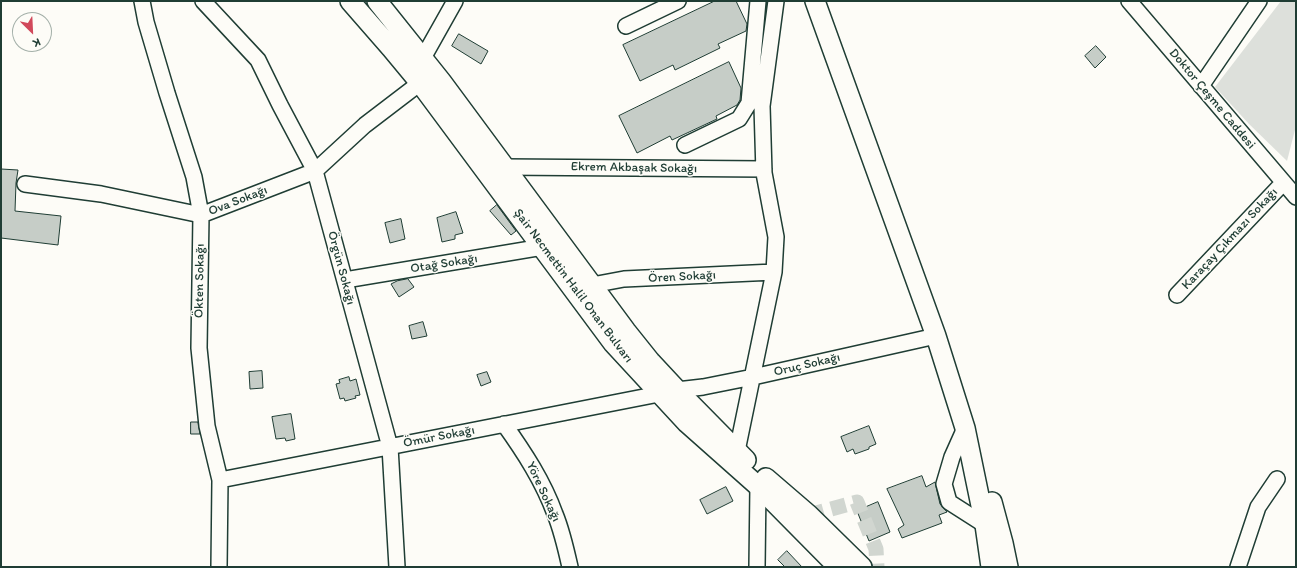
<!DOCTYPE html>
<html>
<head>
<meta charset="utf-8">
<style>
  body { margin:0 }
  #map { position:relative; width:1297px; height:568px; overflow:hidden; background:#fdfcf7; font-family:Itim,sans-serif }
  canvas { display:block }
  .frame { position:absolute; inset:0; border:2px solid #1f3d34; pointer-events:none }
  .north { position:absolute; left:12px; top:12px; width:40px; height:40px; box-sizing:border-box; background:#fdfcf7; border:1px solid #a4b0a9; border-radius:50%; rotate:156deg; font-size:11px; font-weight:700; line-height:16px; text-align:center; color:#1f3d34 }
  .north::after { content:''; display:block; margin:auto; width:14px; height:18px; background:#d1495b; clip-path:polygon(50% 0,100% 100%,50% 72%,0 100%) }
</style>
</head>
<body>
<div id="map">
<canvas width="1297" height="568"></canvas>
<div class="frame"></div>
<div class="north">K</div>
</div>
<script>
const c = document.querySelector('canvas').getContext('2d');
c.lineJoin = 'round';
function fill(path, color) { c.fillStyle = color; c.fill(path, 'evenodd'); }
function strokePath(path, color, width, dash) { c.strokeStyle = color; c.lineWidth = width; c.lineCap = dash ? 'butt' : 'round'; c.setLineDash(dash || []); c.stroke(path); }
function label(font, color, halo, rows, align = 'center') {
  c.font = font + ' Itim,sans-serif'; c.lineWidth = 3; c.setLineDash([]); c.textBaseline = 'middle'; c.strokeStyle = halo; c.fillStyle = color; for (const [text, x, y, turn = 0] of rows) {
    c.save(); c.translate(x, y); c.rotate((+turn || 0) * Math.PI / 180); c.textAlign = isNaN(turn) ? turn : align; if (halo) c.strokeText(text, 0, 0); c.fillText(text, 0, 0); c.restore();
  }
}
const green = new Path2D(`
  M1281,1H1296V126L1287,161L1249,124L1215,87Z`);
const building = new Path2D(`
  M715,1H736L747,24L746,31L718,44L720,48L675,70L673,65L640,81L623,45Z
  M459,34L488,51L481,64L452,46Z
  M1096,46L1106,57L1095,68L1085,56Z
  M729,62L741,88L740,100L737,105L716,116L717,119L672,140L670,136L637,153L619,116Z
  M1,169L18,170L16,183L15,211L61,216L58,245L1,238Z
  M497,205L516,231L511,235L490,211Z
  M456,212L463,233L455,235V239L442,242L437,218Z
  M401,219L405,239L390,243L385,223Z
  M408,279L414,287L399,297L391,284L397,281Z
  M423,322L427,336L412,339L409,326Z
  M262,371L263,388L250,389L249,372Z
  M487,372L491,382L481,386L477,375Z
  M349,377L350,381L356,379L360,395L355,396L356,398L345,401L344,398L340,399L336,384L340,383L339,380Z
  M291,414L295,439L286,441L285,438L276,439L272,417Z
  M191,422H198L200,434H191Z
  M869,426L876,444L869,447V449L855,454L853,449L847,452L841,437Z
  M922,476L926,487L935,482L940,504L947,512L939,515L942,523L902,538L898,529L904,525L887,489Z
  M726,487L733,501L707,514L700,500Z
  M878,502L890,532L869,541L857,511Z
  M787,551L802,567H785L778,560Z`);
const minorTunnel = new Path2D(`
  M809,515L857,502L876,549L877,567`);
const minor = new Path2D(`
  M142,1L146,22L167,93L194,177L201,215L199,348L207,426L220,480L219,567
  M203,1L258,60L280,105L315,171L390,447L397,567
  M1129,1L1296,197
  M626,26L678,1
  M423,58L455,1
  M1201,86L1259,1
  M685,145L739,119L749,103L758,1
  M504,167L764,169
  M25,184L101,194L201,215L315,171L365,125L420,83
  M345,280L543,247
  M592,285L624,279L774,272
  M1177,295L1283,183
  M677,390L703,387L753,377L936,336
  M504,424C524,452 543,481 555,514C562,531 566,549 570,567
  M965,428L952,457L944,484L949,502L985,525
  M737,451L774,272L776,237L764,173L762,106L776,1
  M220,480L659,394
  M757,567L758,486
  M1238,567L1258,507L1277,479`);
const major = new Path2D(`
  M350,1L391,48L420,83L613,343L687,423L758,486L838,567
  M377,1L441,81L626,331L650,361L677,390L746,460
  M815,1L936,336L965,428L985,525L991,567
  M766,478L809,515L862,567
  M992,502L1003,543L1008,567`);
const streetNames = [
  ["Doktor Çeşme Caddesi",1212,99,50],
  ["Ekrem Akbaşak Sokağı",634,168,1],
  ["Ova Sokağı",238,201,-21],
  ["Karaçay Çıkmazı Sokağı",1230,239,-47],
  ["Otağ Sokağı",444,264,-9],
  ["Örgün Sokağı",341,268,75],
  ["Ören Sokağı",682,277,-3],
  ["Ökten Sokağı",200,281,-89],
  ["Şair Necmettin Halil Onan Bulvarı",573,286,53],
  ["Oruç Sokağı",807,365,-13],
  ["Ömür Sokağı",439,437,-11],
  ["Yöre Sokağı",543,492,65]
];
fill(green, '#dde0db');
fill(building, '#c6cdc7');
strokePath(building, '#1f3d34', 1);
strokePath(minorTunnel, '#d1d6d0', 15, [15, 8]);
strokePath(minor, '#1f3d34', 18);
strokePath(major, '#1f3d34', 22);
strokePath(minor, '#fdfcf7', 15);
strokePath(major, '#fdfcf7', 19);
label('13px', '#1f3d34', '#fdfcf7', streetNames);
</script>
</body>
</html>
